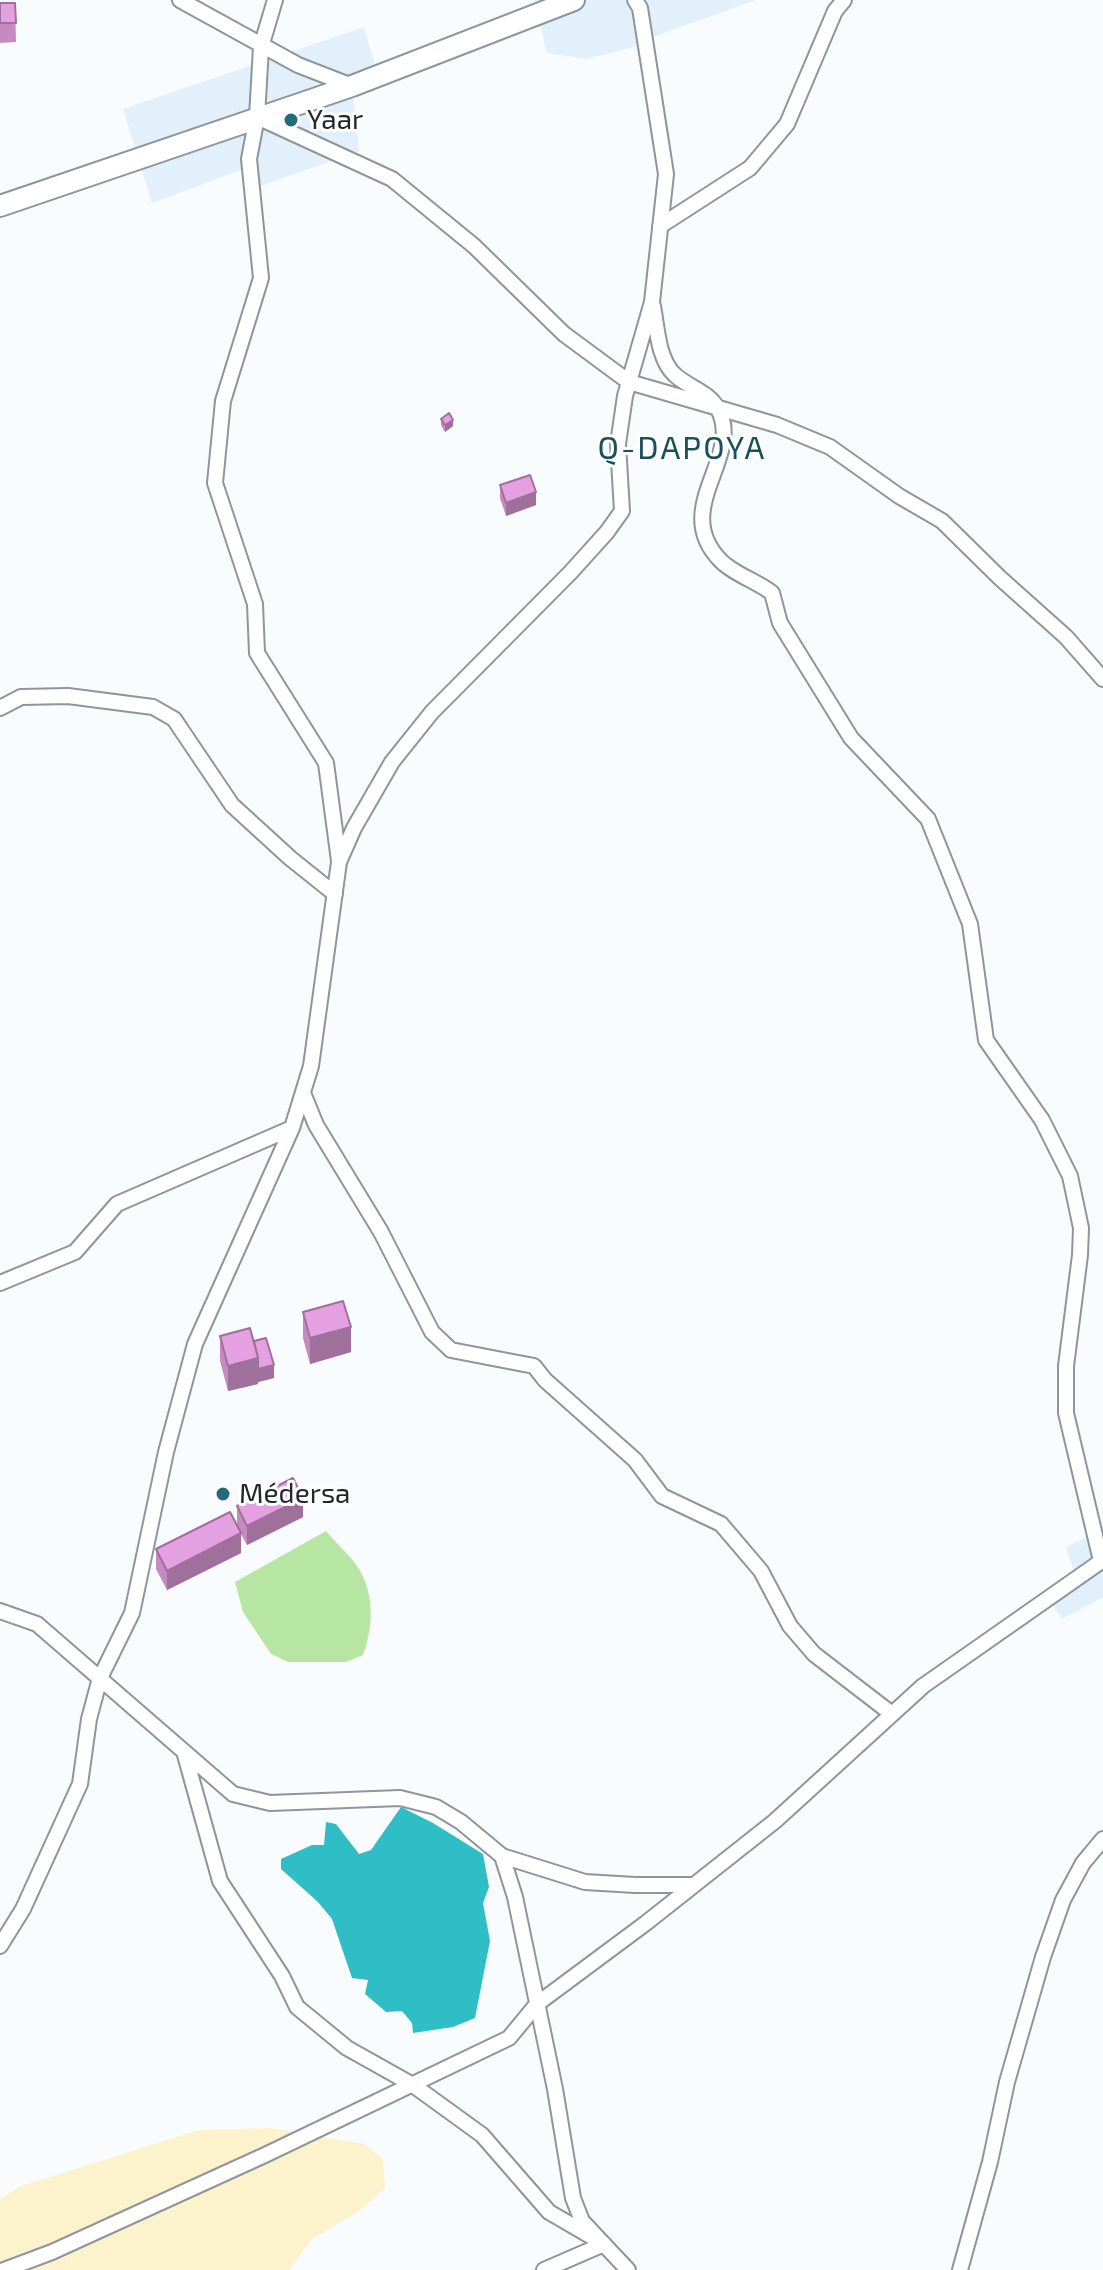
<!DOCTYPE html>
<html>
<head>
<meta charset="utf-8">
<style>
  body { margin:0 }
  canvas { display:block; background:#f9fcfe }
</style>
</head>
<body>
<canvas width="1103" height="2270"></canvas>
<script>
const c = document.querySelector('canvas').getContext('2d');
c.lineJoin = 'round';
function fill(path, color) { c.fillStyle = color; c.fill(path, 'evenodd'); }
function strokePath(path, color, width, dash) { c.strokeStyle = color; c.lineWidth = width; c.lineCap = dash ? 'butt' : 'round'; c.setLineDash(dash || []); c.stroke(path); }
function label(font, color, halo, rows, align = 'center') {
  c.font = font + ' "Exo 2",sans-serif'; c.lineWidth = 6; c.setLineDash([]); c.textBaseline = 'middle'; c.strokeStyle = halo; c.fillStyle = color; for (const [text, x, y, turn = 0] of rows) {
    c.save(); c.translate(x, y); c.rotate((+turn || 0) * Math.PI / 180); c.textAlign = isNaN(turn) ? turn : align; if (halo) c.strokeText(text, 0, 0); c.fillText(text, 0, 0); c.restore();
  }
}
const built = new Path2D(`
  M534,0H756L639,42L635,47L586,59L547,53Z
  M364,27L378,75L352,86L359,151L250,190L244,169L152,203L123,109Z
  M1095,1533L1103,1560V1597L1062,1619L1047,1597L1076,1578L1066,1547Z`);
const green = new Path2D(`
  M326,1531C336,1543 351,1556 359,1569C375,1596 373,1628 363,1655L346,1662H288L271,1654L243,1612L235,1582Z`);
const sand = new Path2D(`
  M271,2128L364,2144L383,2159L385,2188L358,2212L312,2239L289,2270H0V2200L18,2187L199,2130Z`);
const water = new Path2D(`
  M401,1807L433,1823L483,1854L489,1887L483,1903L490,1941L475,2018L453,2027L413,2033L412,2023L402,2011L386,2012L365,1994L368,1980L352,1978L332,1919L318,1902L281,1869V1859L312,1845H324L326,1822L336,1824L359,1854L371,1850Z`);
const street = new Path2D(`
  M180,0L298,65L352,86
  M257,117L261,47L275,0
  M660,226L750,168L787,124L835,11L844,0
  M653,306C657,327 658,360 675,375C688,387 709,392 718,409C744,457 670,508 720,560C733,574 757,581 772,593L780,623L851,738L928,819L970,924L986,1040L1042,1120L1070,1176L1081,1228L1080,1255L1066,1366V1413L1101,1561
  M0,708L21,697L68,696L153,707L174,719L232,805L290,858L335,894
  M339,861L326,763L257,653L255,604L215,483L223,401L261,278L249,159L257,117L392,179L474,246L564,334L629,382L777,425L830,447L899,496L942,521L1000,578L1066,637L1103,679
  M303,1093L316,1125L381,1232L432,1332L451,1350L534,1366L545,1380L635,1460L662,1496L721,1524L761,1571L790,1626L814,1654L892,1714
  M0,1283L75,1252L117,1204L292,1128
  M0,1611L37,1624L233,1794L270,1803L400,1798L436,1807L461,1822L502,1856L585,1882L635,1885H694
  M185,1755L220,1881L282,1976L297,2007L347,2048L413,2085L482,2135L549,2212L604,2244L544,2270
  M502,1856L515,1897L555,2089L573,2198L582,2221L628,2270
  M0,1946L23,1909L80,1784L89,1719L100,1678L132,1613L166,1452L195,1344L292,1128L311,1066L339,862L354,828L392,762L432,712L570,573L607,532L622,511L618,444L625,396L652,302L666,174L640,8L635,0
  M4,2270L52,2252L265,2155L509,2038L537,2004L646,1923L775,1821L923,1686L1103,1560
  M960,2270L990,2162L1007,2082L1043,1957L1063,1900L1083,1863L1103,1839`);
const secondary = new Path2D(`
  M0,206L352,86L574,0`);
const wall = new Path2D(`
  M0,3H15L16,42L0,43Z
  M441,419L453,426L445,432L441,425Z
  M500,485L536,505L506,516L500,498Z
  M303,1312L351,1352L310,1364L303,1338Z
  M220,1336L254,1341L274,1378L258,1382V1384L228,1391L220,1361Z
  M237,1506L303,1517L247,1545L241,1534V1553L167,1590L156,1569V1549L237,1525Z`);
const shadedWall = new Path2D(`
  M453,420V426L445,432V425Z
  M536,492V505L506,516V503Z
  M351,1327V1352L310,1364V1338Z
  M258,1358L274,1365V1378L258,1382V1384L228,1391V1366Z
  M303,1498V1517L247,1545V1526Z
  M241,1533V1553L167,1590V1571Z`);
const building = new Path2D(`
  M0,3H15L16,23H0Z
  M449,413L453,420L445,425L441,419Z
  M530,475L536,492L506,503L500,485Z
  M343,1301L351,1327L310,1338L303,1312Z
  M250,1328L258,1358L228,1366L220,1336Z
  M266,1338L274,1365L258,1369V1358L254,1341Z
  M293,1478L303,1498L247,1526L237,1506Z
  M230,1512L241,1533L167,1571L156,1549Z`);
const markers = [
  [291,120,8,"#246b79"],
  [223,1494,8,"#246b79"]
];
const poiNames = [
  ["Yaar",307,120],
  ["Médersa",239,1494]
];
const quarterNames = [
  ["Q-DAPOYA",682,448]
];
fill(built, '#e2f0fc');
fill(green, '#b7e6a3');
fill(sand, '#fcf2cc');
fill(water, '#30bec6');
strokePath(street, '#8e969b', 18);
strokePath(secondary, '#8e969b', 24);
strokePath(street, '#fff', 14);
strokePath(secondary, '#fff', 20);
fill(wall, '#c48ac1');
fill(shadedWall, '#a0709d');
fill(building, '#e4a0e0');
strokePath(building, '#a0709d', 2);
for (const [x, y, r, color] of markers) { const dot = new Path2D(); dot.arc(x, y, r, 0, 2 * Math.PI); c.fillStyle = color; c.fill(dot); strokePath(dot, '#fff', 3); }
label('28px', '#25282b', '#fff', poiNames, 'left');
c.letterSpacing = '2px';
label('32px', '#18515c', '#fff', quarterNames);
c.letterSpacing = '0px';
</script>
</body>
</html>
